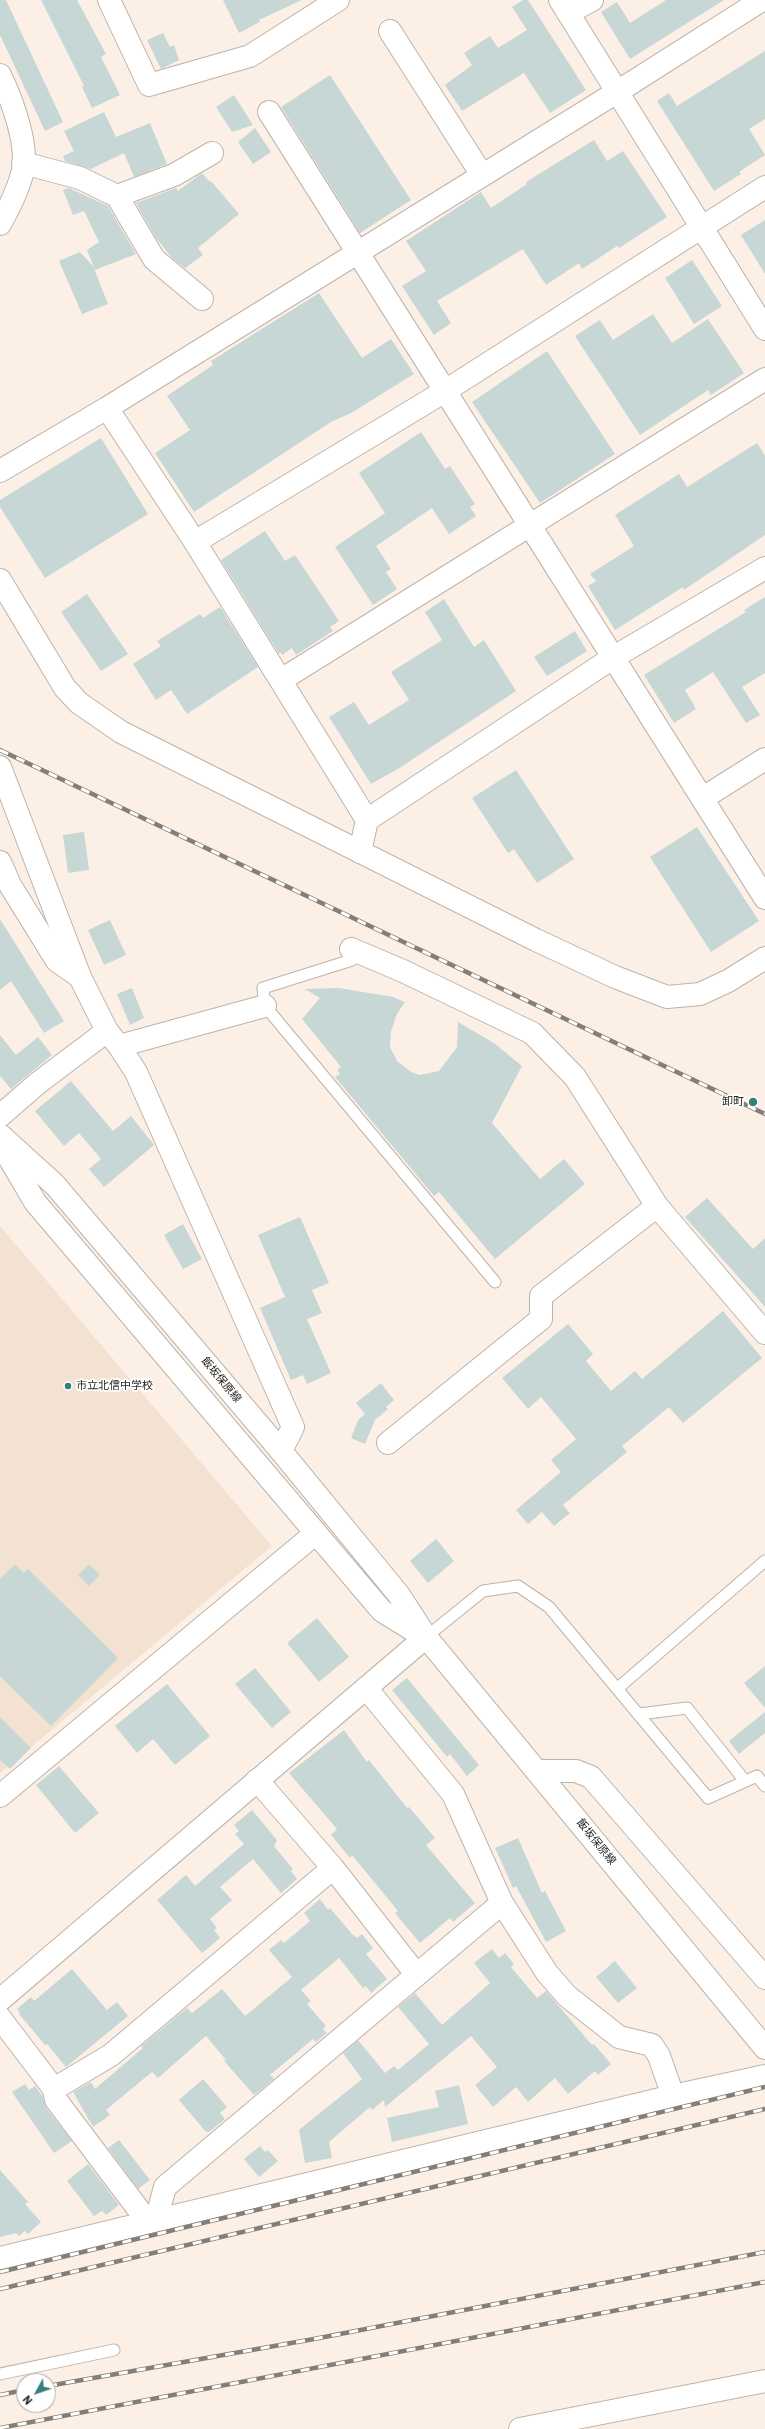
<!DOCTYPE html>
<html>
<head>
<meta charset="utf-8">
<style>
  body { margin:0 }
  #map { position:relative; width:765px; height:2429px; overflow:hidden; background:#fcf0e6; font-family:"IBM Plex Sans",sans-serif }
  canvas { display:block }
  .north { position:absolute; left:16px; top:2373px; width:40px; height:40px; box-sizing:border-box; background:#fff; border:1px solid #a9a7a6; border-radius:50%; rotate:230deg; font-size:11px; font-weight:700; line-height:16px; text-align:center; color:#282420 }
  .north::after { content:''; display:block; margin:auto; width:14px; height:18px; background:#367f7d; clip-path:polygon(50% 0,100% 100%,50% 72%,0 100%) }
</style>
</head>
<body>
<div id="map">
<canvas width="765" height="2429"></canvas>
<div class="north">N</div>
</div>
<script>
const c = document.querySelector('canvas').getContext('2d');
c.lineJoin = 'round';
function fill(path, color) { c.fillStyle = color; c.fill(path, 'evenodd'); }
function strokePath(path, color, width, dash) { c.strokeStyle = color; c.lineWidth = width; c.lineCap = dash ? 'butt' : 'round'; c.setLineDash(dash || []); c.stroke(path); }
function label(font, color, halo, rows, align = 'center') {
  c.font = font + ' "IBM Plex Sans","Noto Sans JP",sans-serif'; c.lineWidth = 3.5; c.setLineDash([]); c.textBaseline = 'middle'; c.strokeStyle = halo; c.fillStyle = color; for (const [text, x, y, turn = 0] of rows) {
    c.save(); c.translate(x, y); c.rotate((+turn || 0) * Math.PI / 180); c.textAlign = isNaN(turn) ? turn : align; if (halo) c.strokeText(text, 0, 0); c.fillText(text, 0, 0); c.restore();
  }
}
const built = new Path2D(`
  M0,1226L272,1546L0,1773Z`);
const building = new Path2D(`
  M0,0H6L63,122L45,131L0,35Z
  M41,0H77L106,54L101,57L120,95L92,108L82,87L84,86Z
  M223,0H302L259,20L260,22L239,33Z
  M523,0H528L586,90L550,113L524,73L462,111L445,85L472,65L464,53L490,36L498,48L527,30L512,7Z
  M666,0H724L630,59L601,12L617,2L630,23Z
  M163,33L170,47L174,45L179,60L161,69L147,40Z
  M765,51V119L749,129L765,155L739,172L741,174L714,191L657,101L669,93L677,106Z
  M330,75L411,200L360,233L281,107Z
  M234,95L253,125L232,132L216,107Z
  M104,112L116,137L150,123L167,164L134,177L124,153L91,169L65,161L63,156L74,151L64,131Z
  M255,128L271,152L253,164L238,142Z
  M594,140L607,161L623,151L667,217L619,248L617,246L582,269L579,263L546,285L523,249L437,301L451,323L434,335L402,286L426,271L406,241L481,192L491,208L527,184L526,182Z
  M202,173L210,182L211,181L239,214L198,248L203,255L185,268L173,259L156,238L136,203L176,188L178,191Z
  M69,188L108,206L136,254L95,270L87,250L99,242L84,211L73,215L63,190Z
  M765,220V274L741,235Z
  M80,252L93,266L108,304L82,314L59,261Z
  M692,260L722,306L694,324L665,278Z
  M319,293L362,358L391,339L414,374L351,413L331,422L194,512L155,453L190,430L167,396L213,365L211,361Z
  M653,314L672,343L708,319L744,373L711,395L708,390L640,435L575,336L600,320L613,340Z
  M547,351L615,454L540,503L472,402Z
  M421,432L445,469L450,466L475,504L470,507L476,516L449,534L432,508L376,546L391,569L386,572L397,589L373,605L335,547L385,513L359,473Z
  M101,438L148,514L45,578L0,507V500Z
  M757,443L765,456V535L684,590L683,587L615,630L588,586L596,581L590,574L634,546L615,515L679,474L687,487Z
  M265,531L285,561L295,555L339,621L330,627L333,631L296,655L292,648L282,655L281,652L279,654L221,560Z
  M87,594L128,654L101,671L61,612Z
  M765,597V673L742,687L760,715L746,723L713,672L685,690L696,709L674,723L644,675L746,612L744,610Z
  M444,599L474,647L484,640L516,691L401,767L371,784L329,717L354,702L369,725L409,700L391,672L442,640L425,612Z
  M220,607L258,667L187,714L171,690L156,700L133,664L161,646L157,641L200,614L203,618Z
  M575,631L587,651L547,676L534,657Z
  M516,770L574,859L537,883L514,849L508,853L472,798Z
  M697,827L759,921L711,952L650,857Z
  M84,832L89,870L68,873L63,835Z
  M0,919L64,1021L44,1033L11,981L0,990Z
  M110,920L126,955L104,965L88,930Z
  M132,988L144,1018L130,1025L117,994Z
  M339,988L393,997L405,1002L397,1014L391,1031L390,1047L397,1061L411,1072L420,1075L439,1071L457,1047L458,1022L494,1043L522,1066L492,1123L540,1179L564,1159L585,1184L495,1259L439,1192L434,1196L335,1077L340,1074L337,1070L341,1067L302,1019L320,998L305,989Z
  M0,1035L16,1055L38,1037L52,1055L11,1089L0,1076Z
  M71,1081L113,1131L131,1116L154,1145L104,1187L89,1169L101,1159L79,1133L64,1146L35,1111Z
  M707,1198L753,1249L765,1238V1307L685,1217Z
  M300,1217L329,1283L312,1290L322,1313L307,1319L331,1373L307,1384L303,1375L291,1380L260,1308L285,1297L258,1235Z
  M183,1224L202,1259L183,1269L164,1235Z
  M723,1311L762,1358L683,1423L669,1407L622,1446L627,1452L563,1505L570,1513L554,1526L542,1512L528,1524L516,1510L561,1472L551,1460L576,1439L541,1397L528,1409L502,1378L568,1324L593,1354L586,1361L611,1391L635,1371L642,1379Z
  M381,1383L394,1400L386,1407L388,1409L375,1420L365,1444L351,1438L358,1420L365,1414L356,1403Z
  M436,1539L454,1561L428,1583L410,1561Z
  M15,1564L24,1573L28,1569L118,1658L51,1726L0,1676V1579Z
  M89,1564L100,1575L89,1586L78,1575Z
  M317,1618L349,1657L319,1682L287,1643Z
  M765,1666V1708L744,1683Z
  M255,1668L291,1712L272,1728L235,1684Z
  M407,1678L479,1765L467,1776L450,1754L447,1757L392,1690Z
  M167,1684L210,1736L175,1765L153,1739L137,1753L115,1726Z
  M765,1712V1733L739,1754L729,1741Z
  M0,1717L31,1748L10,1769L0,1760Z
  M344,1730L367,1762L369,1760L407,1808L409,1807L435,1838L426,1845L475,1903L453,1922L450,1918L420,1943L395,1913L398,1911L352,1855L350,1858L331,1835L337,1829L289,1773Z
  M59,1766L99,1813L75,1833L36,1785Z
  M252,1810L277,1840L274,1846L293,1869L291,1871L297,1879L281,1893L253,1859L220,1887L232,1900L210,1919L217,1928L214,1930L220,1938L202,1953L157,1900L186,1875L195,1886L244,1844L235,1834L239,1831L234,1825Z
  M518,1838L542,1893L545,1891L566,1931L546,1942L516,1886L513,1888L495,1848Z
  M320,1899L328,1910L330,1908L352,1934L357,1938L362,1934L373,1948L366,1954L387,1979L371,1993L366,1986L363,1988L339,1958L301,1990L311,2001L307,2004L326,2026L323,2029L327,2033L316,2042L313,2039L270,2075L274,2079L254,2095L224,2061L226,2060L206,2036L158,2078L152,2072L106,2110L110,2115L93,2127L73,2092L91,2082L95,2089L143,2048L141,2046L187,2008L192,2013L222,1989L245,2016L292,1977L269,1950L281,1940L284,1943L310,1921L304,1913Z
  M492,1949L499,1958L505,1953L514,1964L511,1967L537,1998L546,1991L592,2045L594,2044L611,2064L598,2075L595,2071L568,2094L555,2078L528,2102L516,2087L493,2107L475,2085L497,2067L471,2036L385,2107L384,2100L372,2110L370,2107L329,2142L332,2158L305,2163L299,2130L362,2079L343,2053L358,2040L385,2073L394,2066L398,2070L429,2044L398,2007L415,1993L442,2025L490,1983L474,1963Z
  M615,1961L637,1988L618,2003L596,1977Z
  M72,1969L107,2010L117,2002L128,2016L66,2067L47,2044L45,2045L19,2014L20,2013L17,2009L31,1997L34,2001Z
  M203,2079L227,2107L220,2113L225,2119L209,2132H206L179,2100Z
  M25,2084L29,2090L35,2086L43,2097L46,2108L72,2141L54,2153L12,2092Z
  M459,2085L468,2124L392,2142L387,2118L439,2107L435,2091Z
  M119,2140L150,2180L138,2189L108,2148Z
  M260,2146L265,2152L268,2150L278,2161L259,2177L244,2159Z
  M88,2164L119,2205L106,2215L102,2211L94,2216L67,2181Z
  M0,2170L28,2202L25,2204L41,2222L28,2234L25,2231L19,2236L16,2233L0,2237Z`);
const service = new Path2D(`
  M360,953L352,960L263,988L265,1006L495,1282
  M426,1637L483,1591L518,1586L549,1607L708,1798L757,1776L765,1786
  M618,1688L765,1561
  M639,1714L687,1708L745,1781
  M0,2374L114,2350`);
const minor = new Path2D(`
  M109,0L149,85L250,56L338,0
  M568,13L592,0
  M390,31L482,175
  M0,75C12,100 28,143 23,170C19,188 9,208 0,224
  M269,112L765,898
  M23,163L80,178L117,196L174,175L212,153
  M117,196L154,259L202,299
  M107,408L195,542L367,820L360,852
  M0,471L107,408L617,92L762,0
  M195,542L445,391L765,187
  M281,680L765,379
  M703,798L765,759
  M367,820L614,657L765,568
  M0,862L10,885L57,961L80,977
  M351,949L403,971L532,1033L575,1077L657,1206
  M119,1046L136,1072L293,1427L281,1451
  M0,1116L38,1083L107,1031L119,1046L265,1006
  M388,1443L541,1319V1296L657,1206L765,1333
  M366,1688L453,1794L502,1903L547,1973L567,1996L619,2037L652,2045L659,2056L673,2096
  M538,1771H576L591,1777L765,1978
  M257,1780L333,1868L416,1974
  M0,1796L316,1533
  M0,2018L54,2089L111,2055L333,1868
  M54,2089L56,2100L148,2222
  M156,2220L165,2187L502,1903
  M0,2258L673,2096L765,2076
  M520,2429L765,2381`);
const tertiary = new Path2D(`
  M560,0L765,329
  M0,580L65,688L79,703L121,732L536,940L615,977L667,997L700,994L728,981L765,958
  M0,767L80,977L107,1031
  M0,2000L426,1637`);
const secondary = new Path2D(`
  M0,1135L55,1185L281,1451L399,1595L426,1637L765,2048
  M1,1144L35,1202L382,1611L421,1635`);
const rail = new Path2D(`
  M0,750L765,1114
  M0,2272L765,2087
  M0,2289L765,2109
  M48,2386L314,2339L765,2252
  M0,2395L24,2390
  M0,2428L765,2282`);
const markers = [
  [753,1102,5,"#367f7d"],
  [68,1386,4,"#367f7d"]
];
const poiNames = [
  ["卸町",744,1102],
  ["市立北信中学校",76,1386,"left"]
];
const streetNames = [
  ["飯坂保原線",221,1380,50],
  ["飯坂保原線",596,1842,51]
];
fill(built, '#f3e1d2');
fill(building, '#c6d7d6');
strokePath(service, '#beb3a9', 13);
strokePath(minor, '#beb3a9', 24);
strokePath(tertiary, '#beb3a9', 24);
strokePath(secondary, '#beb3a9', 24);
strokePath(service, '#fff', 11);
strokePath(minor, '#fff', 22);
strokePath(tertiary, '#fff', 22);
strokePath(secondary, '#fff', 22);
strokePath(rail, '#857e77', 4.5);
strokePath(rail, '#fff', 3, [9]);
for (const [x, y, r, color] of markers) { const dot = new Path2D(); dot.arc(x, y, r, 0, 2 * Math.PI); c.fillStyle = color; c.fill(dot); strokePath(dot, '#fff', 1.5); }
label('11px', '#282420', '#fff', poiNames, 'right');
label('11px', '#282420', '#fff', streetNames);
</script>
</body>
</html>
